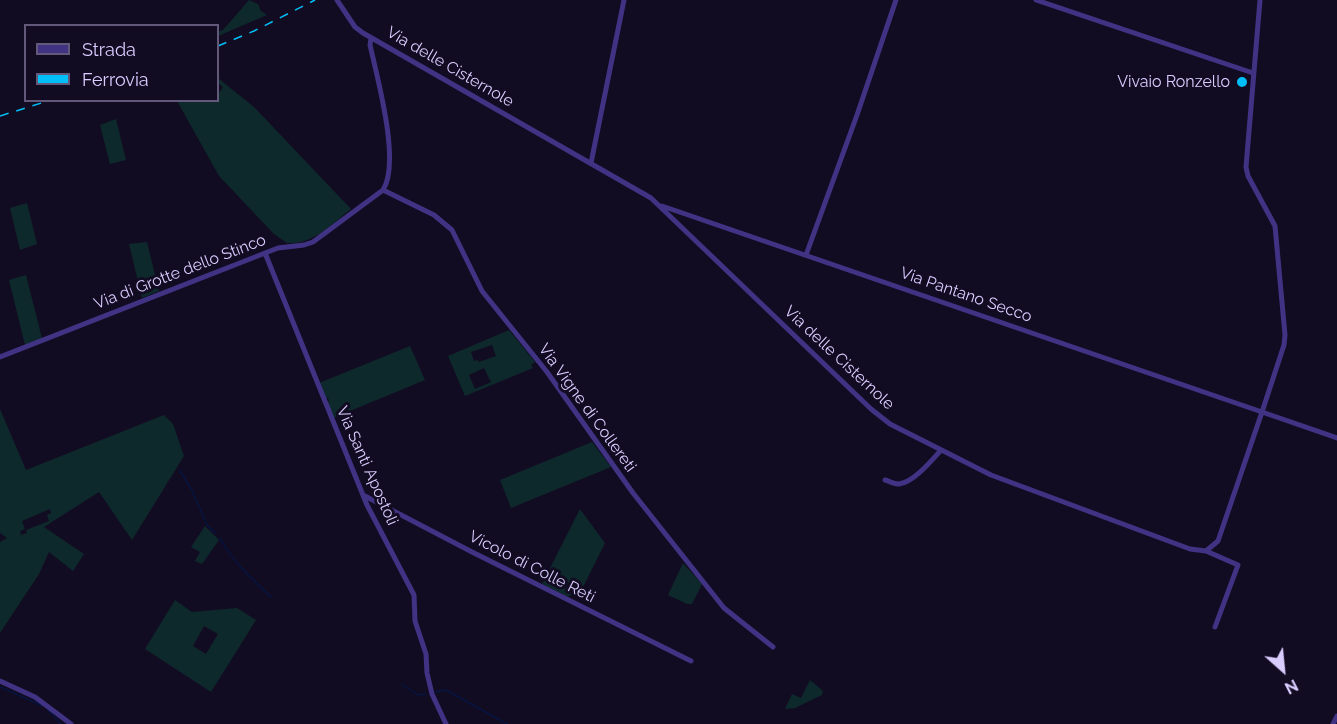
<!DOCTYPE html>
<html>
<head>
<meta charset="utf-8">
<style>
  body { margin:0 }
  #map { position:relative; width:1337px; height:724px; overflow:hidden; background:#120c22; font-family:Raleway,sans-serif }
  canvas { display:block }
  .legend { position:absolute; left:24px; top:24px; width:195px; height:78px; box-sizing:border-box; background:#120c22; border:2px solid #62597a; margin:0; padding:8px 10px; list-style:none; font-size:18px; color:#d9ccff }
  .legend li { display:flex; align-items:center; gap:12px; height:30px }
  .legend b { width:30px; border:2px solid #62597a }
  .north { position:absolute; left:1253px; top:640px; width:60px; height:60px; -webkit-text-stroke:4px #120c22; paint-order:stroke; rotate:153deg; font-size:16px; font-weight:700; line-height:24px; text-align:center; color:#d9ccff }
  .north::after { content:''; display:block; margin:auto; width:21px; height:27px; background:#d9ccff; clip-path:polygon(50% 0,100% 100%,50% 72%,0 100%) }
</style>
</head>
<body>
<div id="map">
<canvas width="1337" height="724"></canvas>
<ul class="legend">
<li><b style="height:8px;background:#413384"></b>Strada</li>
<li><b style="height:8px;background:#00bef7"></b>Ferrovia</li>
</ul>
<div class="north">N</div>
</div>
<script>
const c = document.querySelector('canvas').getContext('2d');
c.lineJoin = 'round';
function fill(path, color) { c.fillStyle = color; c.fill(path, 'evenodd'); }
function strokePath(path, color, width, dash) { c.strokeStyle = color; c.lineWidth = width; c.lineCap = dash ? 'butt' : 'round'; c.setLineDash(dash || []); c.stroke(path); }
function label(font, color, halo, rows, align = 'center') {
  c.font = font + ' Raleway,sans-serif'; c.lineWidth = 6; c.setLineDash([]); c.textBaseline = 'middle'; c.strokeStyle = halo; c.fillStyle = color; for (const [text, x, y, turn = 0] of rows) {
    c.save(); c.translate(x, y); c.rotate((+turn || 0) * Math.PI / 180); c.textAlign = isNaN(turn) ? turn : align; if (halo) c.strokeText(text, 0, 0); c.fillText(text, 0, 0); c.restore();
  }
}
const green = new Path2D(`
  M249,0L258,4L261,11L267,15L218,36V32L223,30Z
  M218,78L254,107L351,209C332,224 313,245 287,243L274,234L219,176L177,101L218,100V94L223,87L218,83Z
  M116,119L126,160L110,164L100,125Z
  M27,203L37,244L20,250L10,208Z
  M147,242L159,291L142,298L129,244Z
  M26,275L42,338L25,345L9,280Z
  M509,330L535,362L531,365L533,368L465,396L448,356ZM492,345L496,356L479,362L478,360L474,361L471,352ZM484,368L491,382L475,389L469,375Z
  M410,346L425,380L333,418L327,403L329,401L328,398H325L319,383Z
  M0,409L26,470L164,415L173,424L184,456L132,540L99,492L44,527L84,554L73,571L49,552L39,574L0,633V542L7,538L0,533ZM50,509L51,513L47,515L49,521L26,530L27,533L21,535L20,531L25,529L22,521Z
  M592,442L611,467L511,508L500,480Z
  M580,509L605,543L579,595L574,592L568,597L542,584Z
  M205,526L219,540L202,564L195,561L200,552L191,547Z
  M683,563L702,584L692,604H687L668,595Z
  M175,600L192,612L237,608L256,620L211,692L145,649ZM204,626L218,634L206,654L193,646Z
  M810,680L823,691L822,695L795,708L785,709L792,694L801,698Z`);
const stream = new Path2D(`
  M180,471L192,490L207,525L215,533
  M220,538C233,562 252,579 271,597
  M402,684L418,695L426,694
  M0,687L43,706
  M435,692L446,690L507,724
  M47,709L61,724`);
const street = new Path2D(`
  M337,0L355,27L363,33L651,198L871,409L890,424L991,475L1190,549L1206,551L1218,541L1262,412L1337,438
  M1036,0L1253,73
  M591,163L624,0
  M383,190L434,215L452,230L482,291L547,372L633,493L724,608L773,647
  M662,206L1262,412L1284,345L1285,335L1275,226L1248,176L1246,167L1260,0
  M265,253L367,505L414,595L415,621L426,654L427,673L432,694L446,724
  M806,255L857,115L896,0
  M0,357L278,248L304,245L313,242L383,190C401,162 377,77 370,45L371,38
  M885,480C889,481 894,484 899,484C914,482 932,460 941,450
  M363,495L472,552L691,661
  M1206,551L1238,565L1215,627
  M0,681L35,697L71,724
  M1333,724L1337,716`);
const rail = new Path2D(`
  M218,46L254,31L315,0
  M0,116L51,100`);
const markers = [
  [1242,82,6,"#00bef7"]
];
const streetNames = [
  ["Via delle Cisternole",450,67,30],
  ["Via di Grotte dello Stinco",180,272,-21],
  ["Via Pantano Secco",966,295,19],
  ["Via delle Cisternole",839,358,43],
  ["Via Vigne di Collereti",587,408,54],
  ["Via Santi Apostoli",367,466,66],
  ["Vicolo di Colle Reti",532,567,27]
];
const poiNames = [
  ["Vivaio Ronzello",1230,82]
];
fill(green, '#0e292c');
strokePath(stream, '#061440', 1.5);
strokePath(street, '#413384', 5);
strokePath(rail, '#00bef7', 1.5, [9, 8]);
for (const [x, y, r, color] of markers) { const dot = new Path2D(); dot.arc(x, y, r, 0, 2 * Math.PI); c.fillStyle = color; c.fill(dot); strokePath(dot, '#120c22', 2); }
label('16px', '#d9ccff', '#120c22', streetNames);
label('16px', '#d9ccff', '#120c22', poiNames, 'right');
</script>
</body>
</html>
